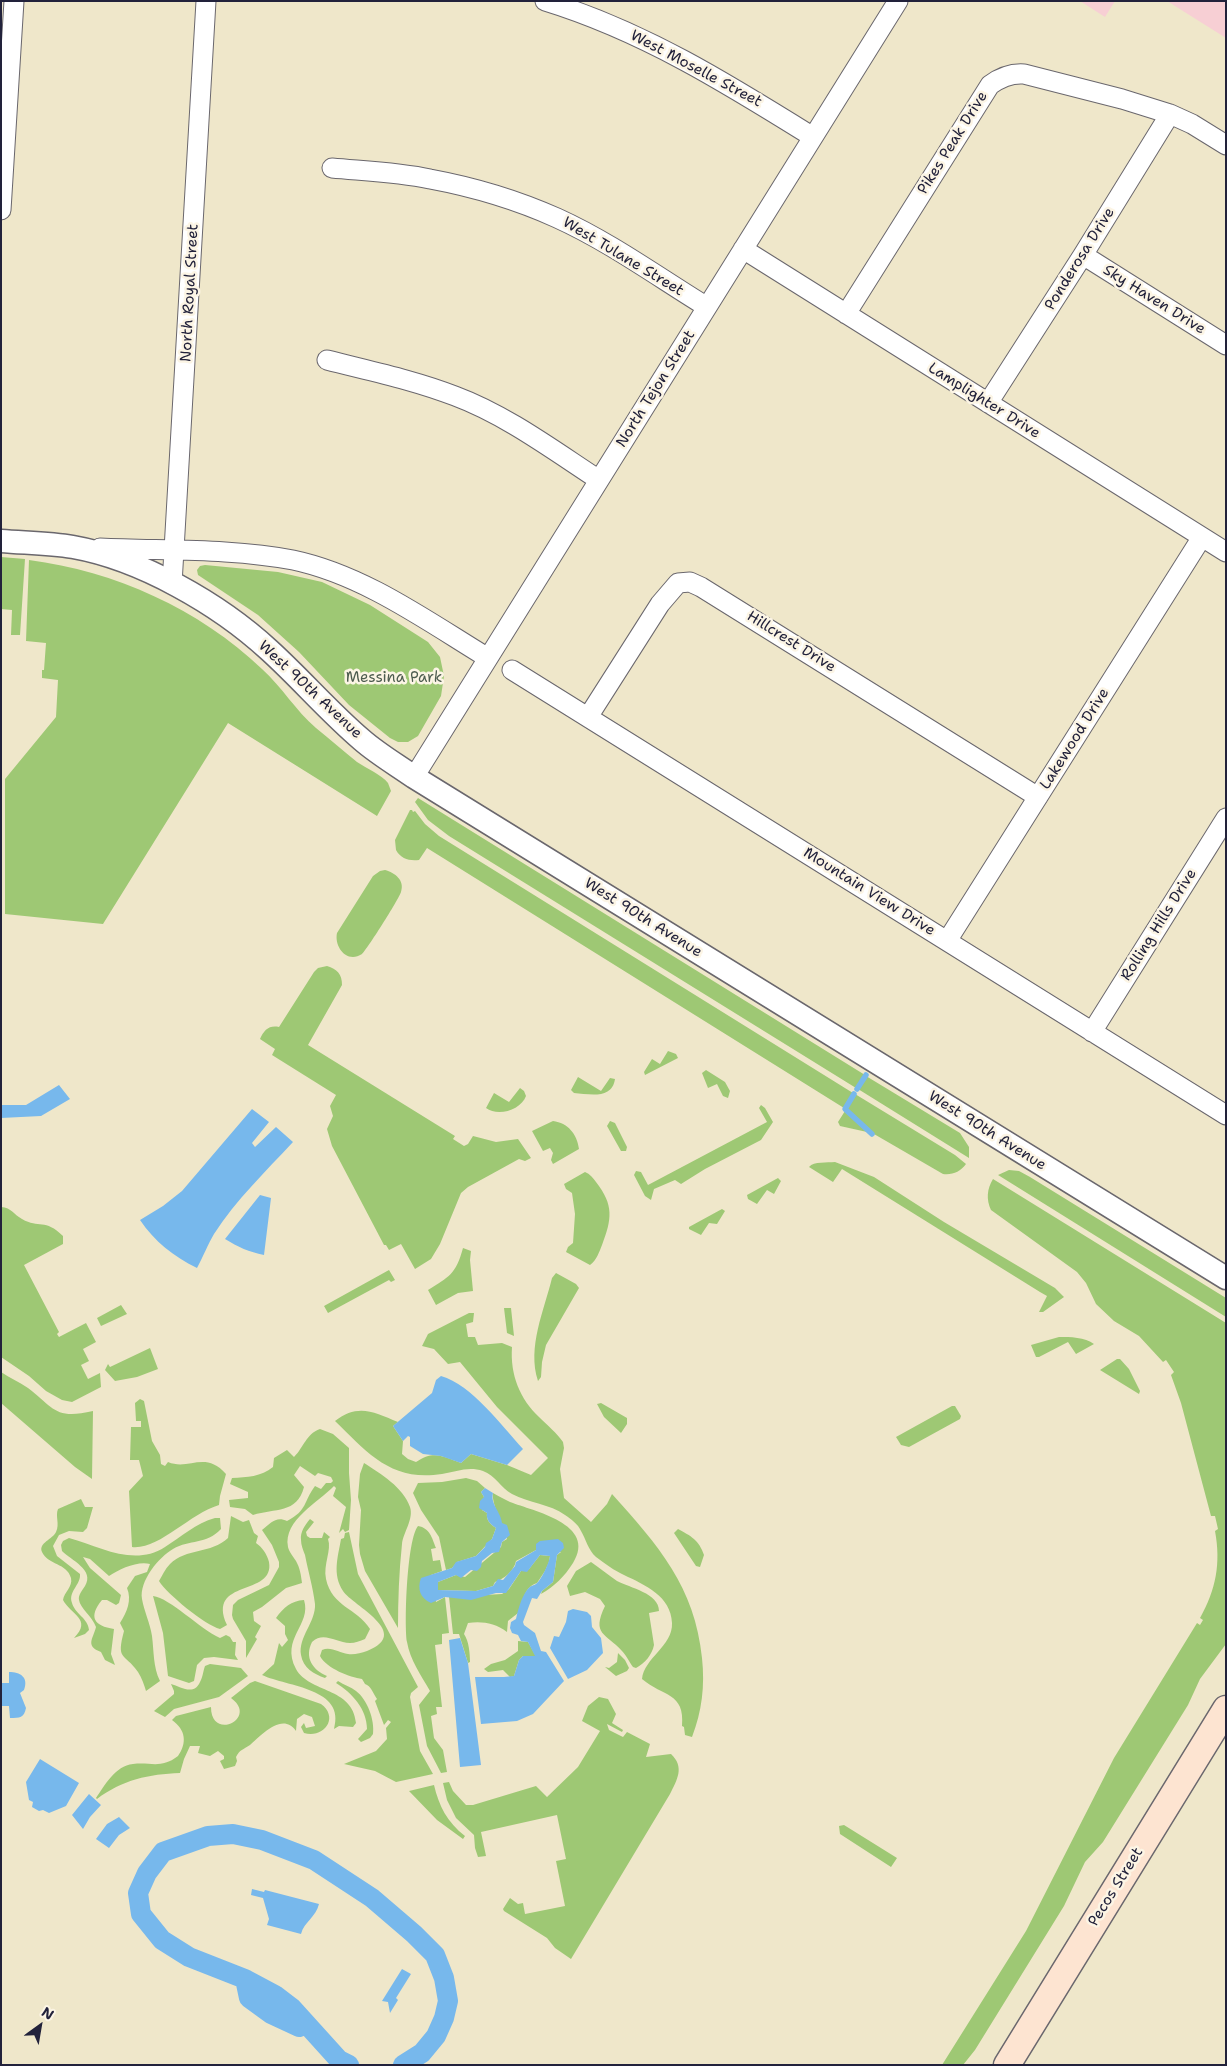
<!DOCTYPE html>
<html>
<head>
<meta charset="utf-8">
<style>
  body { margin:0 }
  #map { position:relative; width:1227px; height:2066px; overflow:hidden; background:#efe7ca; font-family:"Shantell Sans",sans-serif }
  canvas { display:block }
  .frame { position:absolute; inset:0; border:2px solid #22223b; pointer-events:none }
  .north { position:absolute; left:15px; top:2001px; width:50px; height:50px; -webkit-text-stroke:4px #fcf5e5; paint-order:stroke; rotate:32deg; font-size:14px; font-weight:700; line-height:20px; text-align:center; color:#22223b }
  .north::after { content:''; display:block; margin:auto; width:18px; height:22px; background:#22223b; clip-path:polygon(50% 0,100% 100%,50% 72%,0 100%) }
</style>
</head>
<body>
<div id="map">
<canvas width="1227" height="2066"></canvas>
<div class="frame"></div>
<div class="north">N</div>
</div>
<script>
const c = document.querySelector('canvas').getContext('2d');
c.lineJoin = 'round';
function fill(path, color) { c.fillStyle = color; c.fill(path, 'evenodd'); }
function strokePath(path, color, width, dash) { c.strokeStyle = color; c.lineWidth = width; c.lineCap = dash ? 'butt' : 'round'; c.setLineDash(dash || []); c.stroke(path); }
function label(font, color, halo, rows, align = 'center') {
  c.font = font + ' "Shantell Sans",sans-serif'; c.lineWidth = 5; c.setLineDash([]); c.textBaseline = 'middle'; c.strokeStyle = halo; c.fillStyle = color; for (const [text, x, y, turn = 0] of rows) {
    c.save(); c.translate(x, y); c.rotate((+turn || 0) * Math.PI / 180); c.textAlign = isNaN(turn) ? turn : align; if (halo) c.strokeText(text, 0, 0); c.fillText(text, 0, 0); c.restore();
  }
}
const built = new Path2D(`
  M1080,1H1115L1105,17Z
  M1167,1H1226V38Z`);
const green = new Path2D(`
  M1,557L25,559L20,635H11L12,610L1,609Z
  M29,560C115,571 199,609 262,669C282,687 296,711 316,728C330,739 343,751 357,762C366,768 382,775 388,783C389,786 390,788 391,791L377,816L228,723L103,924L5,914V779L56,717L58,680L42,678V670H44L46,643L26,641Z
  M205,565L278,572L322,582L370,605L428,642L440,657L444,676L441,696L418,736L408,742H398L390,738L349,705L299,652L258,615L198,575L197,570L200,566Z
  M418,798L865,1075L856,1088L449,836L428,820L415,802Z
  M410,810H412L413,812L415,811L425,824L439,836L853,1093L844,1108L427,848L419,860C409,861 401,859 396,850L395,840Z
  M385,870C395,873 405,880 401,892C399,899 366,951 362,954C347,964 334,947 337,933L373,876L380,871Z
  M327,966C337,969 342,974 342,985L308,1045L455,1136L453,1139L464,1146L468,1144L473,1136L496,1142L518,1139L531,1158L525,1161L519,1159L468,1187L461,1193L440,1244L431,1259L415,1269L401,1244L389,1250L386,1245H384L332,1146L327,1129L333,1116L330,1106L336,1095L272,1055L275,1049L260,1039C264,1030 269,1025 279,1027L314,972L318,968Z
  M668,1051L676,1054L678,1058L645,1075L644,1072L652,1059L660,1064Z
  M706,1070L725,1082L730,1091L728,1098L723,1096L717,1084L708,1088L702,1073Z
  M866,1076L960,1133L969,1147V1158L858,1089Z
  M578,1077L601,1091L610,1078L615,1079C612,1100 589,1094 574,1093L571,1090Z
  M520,1088L524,1091L526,1096C521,1110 498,1117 486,1108L494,1093L509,1102Z
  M855,1094L955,1155L966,1164C960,1172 953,1175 943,1174L874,1134L846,1109Z
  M761,1105L765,1108L773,1122L761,1140L705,1169L681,1184L675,1180L654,1189L651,1200L645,1196L634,1175L636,1171L641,1172L648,1185L767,1122L759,1108Z
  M845,1111L867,1132L840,1126L838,1122Z
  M553,1121C568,1123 577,1134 579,1149L553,1164L551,1160L553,1153L550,1148L543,1151L532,1131Z
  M610,1121L615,1123L627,1147L626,1151H621L607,1126Z
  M835,1162L874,1177L944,1222L1055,1288L1064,1297L1043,1312H1039L1047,1296L1040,1292L842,1169L833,1182L809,1167C814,1161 827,1163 835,1162Z
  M1009,1170L1019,1171L1030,1177L1226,1298V1317L998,1175Z
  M585,1172C590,1174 593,1178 596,1182C614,1205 612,1219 602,1245C599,1252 597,1260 590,1265L566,1252L568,1247L573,1243L575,1214L572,1193L566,1189L564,1184Z
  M778,1178L781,1181L774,1194L767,1190L757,1204L748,1199L747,1195Z
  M993,1179L1226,1323V1644L1200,1679L1188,1705L1103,1842L1085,1862L1064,1906L975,2050L963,2065H942L1026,1931L1114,1758L1197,1623L1200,1625L1203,1620L1200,1618C1216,1590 1221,1563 1215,1531L1218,1529L1215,1516H1211L1181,1403L1171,1375L1174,1372L1166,1360L1163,1362L1139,1336L1114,1321L1096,1304L1086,1283L1077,1272L991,1210C986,1199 987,1189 993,1179Z
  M1,1207C12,1208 13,1214 22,1219C39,1229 45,1218 63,1236V1244L24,1265L59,1332L57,1334L59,1337L86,1323L96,1342L83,1349L89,1361L81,1365L88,1379L100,1373L101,1387L72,1402L62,1400L46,1391L29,1376L1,1357Z
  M722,1209L725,1211L717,1224L709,1223L701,1235L689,1229V1227Z
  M463,1248L471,1251L470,1260L473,1291L458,1293L436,1305L428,1290C449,1277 456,1274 463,1248Z
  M389,1270L395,1280L391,1282L389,1280L328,1313L324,1306Z
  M556,1273L576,1284L579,1288L546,1345L542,1362L541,1377L538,1381C527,1347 544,1311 552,1278Z
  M121,1305L127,1314L101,1326L97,1318Z
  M504,1308H511L514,1336L507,1333Z
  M469,1313H474L473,1322L466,1324L468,1337H475L478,1345L502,1343L512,1347C510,1375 520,1399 539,1417C547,1425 557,1433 563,1442L564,1448L560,1469L564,1498L591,1522L607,1504L612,1494C658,1545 695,1587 702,1658C705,1686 702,1711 692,1737L685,1735L684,1727L682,1726C685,1692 663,1697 642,1679C644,1658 673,1646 672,1623C671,1596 645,1585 624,1575C615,1571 604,1563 596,1557C588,1550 586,1539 581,1531C578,1524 571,1519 565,1515C550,1504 529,1503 512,1494C501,1488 495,1475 483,1471C468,1466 456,1472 442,1474C391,1482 368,1453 335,1421C358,1403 374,1412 398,1422L393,1426L403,1441L402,1454L408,1459L416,1462C433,1450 443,1456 461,1463L471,1454L507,1465L531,1475L548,1458L497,1407L460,1362L448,1364L434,1349L422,1346L428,1334Z
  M1059,1337C1070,1337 1085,1337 1094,1344L1076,1354L1068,1342L1039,1357H1036L1031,1345Z
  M150,1348L158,1369L137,1377L115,1381L105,1370L108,1364L110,1367Z
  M1117,1359H1120L1129,1369L1140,1391L1139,1394L1100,1370Z
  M1,1372C10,1378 19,1382 28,1388C54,1408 55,1420 93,1411L92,1479L75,1467L1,1403Z
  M140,1399L144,1401L152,1441L160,1455L161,1464L165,1466L168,1462C189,1471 205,1450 226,1474L220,1496L219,1505C189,1514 159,1550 132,1547L129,1491L143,1476L139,1460H130L131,1427H141V1421H136L135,1403Z
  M601,1403L627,1418V1424L621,1433L604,1417L597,1404Z
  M952,1406H955L961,1416L960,1419L909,1447L901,1445L896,1437Z
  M320,1429L333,1434L349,1448V1473L351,1500L349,1530L345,1532L343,1529L339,1533L346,1507L333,1496L336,1488L334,1486C319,1502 283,1520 288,1547C289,1552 293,1556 296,1561C300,1568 301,1575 302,1583L286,1588L262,1607L253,1612L254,1621L261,1626L255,1637L257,1639L246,1658V1641L233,1619L232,1615L233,1605L238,1600L269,1585L279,1567V1562L272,1545L262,1530C271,1523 276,1516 287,1521C308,1510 303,1502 315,1486L321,1489L326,1483H331L333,1481L331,1477L318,1473L315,1476L300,1466L294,1475L304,1487C297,1514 275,1508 253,1515L245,1509L230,1507L229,1500L248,1498V1492L230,1484L232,1478C247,1477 261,1477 273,1467L274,1458L287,1450L294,1457C304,1447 306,1434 320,1429Z
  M364,1463C381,1474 403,1487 410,1507C414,1519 403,1533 402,1544C399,1572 398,1600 398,1628L365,1571L360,1554L359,1545L361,1510L358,1497L360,1474Z
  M466,1478L477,1481L485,1488L481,1492L484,1497L482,1510L487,1513C486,1520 490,1524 496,1528L492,1539L476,1556L457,1562L452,1568L446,1570L439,1537L421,1510L413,1493L418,1483L442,1482Z
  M493,1493C498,1496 504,1499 510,1502C533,1511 598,1524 573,1563C564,1577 555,1586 541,1594L542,1591L553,1582L557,1555L561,1552L536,1550L516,1561C514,1571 504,1579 495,1582L493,1586L476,1591L438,1590V1582L456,1575L465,1577L501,1547L502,1542L507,1539C503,1527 491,1502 493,1493Z
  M81,1499L85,1507H93L87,1528L83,1532L69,1531L59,1535L53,1546L57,1556L80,1574C81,1585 68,1591 72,1603C75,1614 88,1618 89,1630L85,1634L74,1638C93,1619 70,1614 63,1600C64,1592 73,1587 71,1578C67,1563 48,1565 42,1552C38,1543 53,1539 56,1532C60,1524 55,1516 58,1509Z
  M231,1516L243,1522L249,1520L254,1533L258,1536L256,1543C262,1547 267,1554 269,1562C275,1597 206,1578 227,1625L220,1629C205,1625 167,1594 159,1581C162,1576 165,1569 170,1564C186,1548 211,1554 228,1538Z
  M215,1518H220L221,1529C206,1545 190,1539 173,1549C159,1557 139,1581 142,1599C144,1611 150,1623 152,1636C154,1651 153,1667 160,1681L146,1691C144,1685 142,1678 138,1672C124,1652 116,1661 124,1631L120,1623C127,1612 132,1600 127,1588L135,1576L147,1572L150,1564C137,1561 120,1569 109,1576L90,1559L83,1557L90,1568L121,1595L119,1603L116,1605L107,1600H102C88,1617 94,1626 114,1629L111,1654L115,1665L105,1660L101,1652C85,1646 93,1639 96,1627C92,1616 80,1608 79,1600C78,1595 82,1591 85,1586C95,1570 71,1560 62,1551L61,1545L63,1541L69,1538C101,1547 134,1567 165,1547C181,1537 196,1523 215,1518Z
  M310,1519L314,1522L306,1532L307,1536L310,1538H322L324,1532L330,1537L328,1539C332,1550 323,1564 326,1579C332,1607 357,1608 370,1629L365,1639C360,1641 355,1643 350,1643C336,1643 324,1631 312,1642C304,1658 313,1670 327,1676L325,1678C314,1674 303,1668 301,1655C298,1637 316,1622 315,1604C313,1587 308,1571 305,1555C303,1550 301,1545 301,1540C300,1532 305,1525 310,1519Z
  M418,1526C430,1528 432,1538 436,1548L431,1549L433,1561L440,1560L442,1571L431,1575L436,1602L445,1597L449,1633L442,1634V1644L435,1645L442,1707H436L437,1714L431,1716L434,1738L443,1750L447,1772L441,1773L427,1746L419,1705L430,1691C421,1675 410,1660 407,1642C404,1623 407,1539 418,1526Z
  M678,1529C691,1536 699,1540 704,1555L700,1567L696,1566L674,1533Z
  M349,1532L358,1574L418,1687L411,1693L410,1697L420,1751L433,1774L396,1782L375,1771L344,1764L376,1751L387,1739L386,1728L391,1722L388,1720L384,1725L375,1701L377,1699C373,1693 371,1686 365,1684L362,1679C350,1677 327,1669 320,1656L322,1650C331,1646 339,1653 348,1654C354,1655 361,1653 367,1651C413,1633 353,1606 343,1591C332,1574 338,1557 341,1539L344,1538L345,1533Z
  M540,1555L550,1556L549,1562L545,1571L537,1583C522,1588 525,1602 518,1613C515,1616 511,1618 508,1621L507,1632C495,1623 482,1621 468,1623L464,1634C469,1641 470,1654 470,1662L468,1663L459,1634H453L449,1597L502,1594L509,1589L521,1571L529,1569Z
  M591,1562C600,1568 608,1575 617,1581C630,1588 659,1593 659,1611L649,1613L654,1645C652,1655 645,1663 636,1668L633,1667C629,1662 627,1656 622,1651C606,1633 591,1635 605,1606L600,1599L585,1592L570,1596L567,1586L576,1571Z
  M153,1596C170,1598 200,1629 220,1638L226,1635L230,1637L233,1642H236L235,1655L238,1660L214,1657L204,1658L197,1665L194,1681L189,1683L168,1676L163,1633Z
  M304,1600C312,1625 280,1638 296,1669C309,1693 353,1687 356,1723L353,1727L339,1726L334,1729C346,1688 288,1687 262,1675L274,1664L279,1643L282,1647L288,1640L285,1634V1626L276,1618C284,1607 291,1601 304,1600Z
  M518,1641L528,1642L536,1656H523L519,1660L514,1676L510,1677L503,1670L488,1672L484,1669L491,1664L505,1660L518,1651Z
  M618,1653L625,1660L629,1668L627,1671L616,1676L605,1667L609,1668L617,1662Z
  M210,1664L241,1668L248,1676L219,1697L174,1709L165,1717L154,1711L174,1694V1691L171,1684C181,1687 194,1696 200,1682C203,1677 203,1671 205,1666Z
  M255,1681L321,1704C340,1718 323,1739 304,1733L301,1727L304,1723L306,1728L315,1726L312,1717L304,1714L297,1719L296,1731C282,1711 260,1737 250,1745C243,1750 240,1749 236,1757L237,1761L235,1766L224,1769L220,1761L224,1759V1756L218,1751L210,1756L198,1753L200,1746H190L184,1759L180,1773C149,1774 122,1780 97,1799L96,1798C105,1785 115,1766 133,1764C152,1762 161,1769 178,1756C187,1743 186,1730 172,1720L176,1716L211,1707C211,1742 259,1718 231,1698L250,1683Z
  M338,1681C344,1685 351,1687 356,1691C367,1699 375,1720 373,1734L370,1738L361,1742L358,1739L367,1729C367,1709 352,1693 336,1683Z
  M599,1697L608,1699L616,1714L612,1723L623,1730L622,1732L607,1724L609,1730L623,1737L627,1732L650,1744L646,1757L671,1754C685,1767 677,1780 670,1794L571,1959L555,1948L547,1938L504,1911L503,1909L510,1898L518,1904L523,1903L525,1914L565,1906L556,1861L566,1859L557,1815L481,1832L486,1856L478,1857L475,1848L474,1835L456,1818L447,1800L443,1783L449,1782L453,1791L466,1805H473L536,1786L547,1797L578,1767L600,1731L582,1721L588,1706Z
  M434,1785C439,1806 447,1822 465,1836L463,1839L437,1820L409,1791Z
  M844,1825L897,1858L891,1867L840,1834L839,1826Z`);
const water = new Path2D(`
  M59,1085L70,1099L41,1116L1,1118V1105H26Z
  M252,1109L269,1122L252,1143L255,1147L276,1127L293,1142C266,1171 236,1200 214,1234C208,1244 203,1257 197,1268C173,1256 155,1242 140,1220L163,1206L182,1191Z
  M260,1195L271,1198L264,1255C249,1252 238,1247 225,1239Z
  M441,1376C472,1385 501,1425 523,1449L507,1465L471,1454L461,1463L441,1456L423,1454L410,1446V1437L408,1436L403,1441L393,1426L432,1393L436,1380Z
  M485,1488L493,1493C490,1504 501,1512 502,1523L507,1525L510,1535L502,1542L499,1552L492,1553L482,1561L481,1567L477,1571L471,1570L461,1578L456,1575L438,1582V1590L476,1591L493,1586L498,1579L503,1580L515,1566L516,1562L536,1550V1544L540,1541L558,1539L563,1543L564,1548L557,1555L553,1582L542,1591L537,1599L532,1598L523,1622L524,1625L535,1633L541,1651L546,1652L564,1681L533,1714L517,1721L481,1724L475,1677H504L514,1676L519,1660L523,1656H535L528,1642L521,1641L518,1635L512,1633L510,1628L511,1622L516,1619C518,1610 521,1598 527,1590C530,1586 532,1586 536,1584C542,1579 549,1563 550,1556L540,1555L527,1572L521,1571L506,1593H496L471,1600L445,1597L431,1603C420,1598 417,1589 421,1578L452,1568L456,1562L476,1556L485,1547L486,1543L492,1539L496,1528C490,1524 486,1520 487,1513L479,1508L480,1501L484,1497L481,1492Z
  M573,1609L587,1612L591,1616L592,1627L601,1638L603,1653L587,1670L568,1679L550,1648L554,1636L559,1637L566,1622L568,1611Z
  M460,1638L468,1663L481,1765L460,1767L449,1640Z
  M9,1672C20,1672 29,1677 24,1690L20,1693L26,1708C24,1718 20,1718 10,1718L9,1706H2L1,1683H9Z
  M40,1759L79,1783L66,1806L49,1813L43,1810L39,1811L32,1807L33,1802L29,1800L26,1782Z
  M89,1794L101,1805L90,1817L83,1829L72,1815Z
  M119,1817L130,1828L119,1835L109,1848L96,1839L107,1824Z
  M252,1889L264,1892L265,1890L319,1904C316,1917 304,1922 301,1934L267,1925L269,1919L263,1898L251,1895Z
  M402,1969L411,1974L396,1998L398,2000L390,2013L388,2002L382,2001Z`);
const stream = new Path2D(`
  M857,1089L866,1075
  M854,1094L845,1109L872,1134`);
const canal = new Path2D(`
  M245,1979L249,1998L271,2014L299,2027L306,2024
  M349,2065L339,2060L292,2008L275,1995L245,1979L189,1957L162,1940L141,1914L138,1893L147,1873L163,1852L208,1836L233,1834L262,1840L314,1860L372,1898L414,1934L435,1955L444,1978L448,2001L444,2018L436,2036L422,2053L403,2065`);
const minor = new Path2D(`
  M545,1C643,31 728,84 813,137
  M332,168C365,171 398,172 430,179C473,187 517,200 557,218C610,242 658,277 707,307
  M1,210L14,1
  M743,249L1226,552
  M1083,255L1226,345
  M846,314L990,85C1001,77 1011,73 1024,74L1122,99L1170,114L1192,124L1226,145
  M327,360C370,371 414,380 455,396C506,415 553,450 599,480
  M988,403L1083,255L1170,114
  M100,548C163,551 231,548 293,560C364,575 427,621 488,658
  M172,584L206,1
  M512,670L1226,1115
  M588,717L660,604L678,583L690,582L701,587L1038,797
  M414,777L898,1
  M947,941L1202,537
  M1092,1032L1226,818`);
const tertiary = new Path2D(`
  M1,541C25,543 49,543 73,547C141,559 219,604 269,650C301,679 329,712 362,740C378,754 397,765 414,777L1226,1278`);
const secondary = new Path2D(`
  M1007,2065L1226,1709`);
const streetNames = [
  ["West Moselle Street",696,69,28],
  ["Pikes Peak Drive",953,143,-58],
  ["West Tulane Street",623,257,31],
  ["Ponderosa Drive",1080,259,-58],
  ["North Royal Street",190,293,-87],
  ["Sky Haven Drive",1154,300,32],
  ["North Tejon Street",656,389,-58],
  ["Lamplighter Drive",984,401,32],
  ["Hillcrest Drive",791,642,32],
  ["West 90th Avenue",310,690,43],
  ["Lakewood Drive",1075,739,-58],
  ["Mountain View Drive",869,892,32],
  ["West 90th Avenue",643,918,32],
  ["Rolling Hills Drive",1159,925,-58],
  ["West 90th Avenue",987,1131,32],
  ["Pecos Street",1116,1887,-58]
];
const parkNames = [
  ["Messina Park",394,678]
];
fill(built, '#f7cfd4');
fill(green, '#9ec874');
fill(water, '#77b8ec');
strokePath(stream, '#77b8ec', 5.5);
strokePath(canal, '#77b8ec', 20);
strokePath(minor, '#6a676d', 21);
strokePath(tertiary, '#6a676d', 25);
strokePath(secondary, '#6a676d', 29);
strokePath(minor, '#fff', 19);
strokePath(tertiary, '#fff', 22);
strokePath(secondary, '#fde4d1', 26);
label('15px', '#22223b', '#fcf5e5', streetNames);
label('15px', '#4d5c4f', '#fcf5e5', parkNames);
</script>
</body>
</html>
